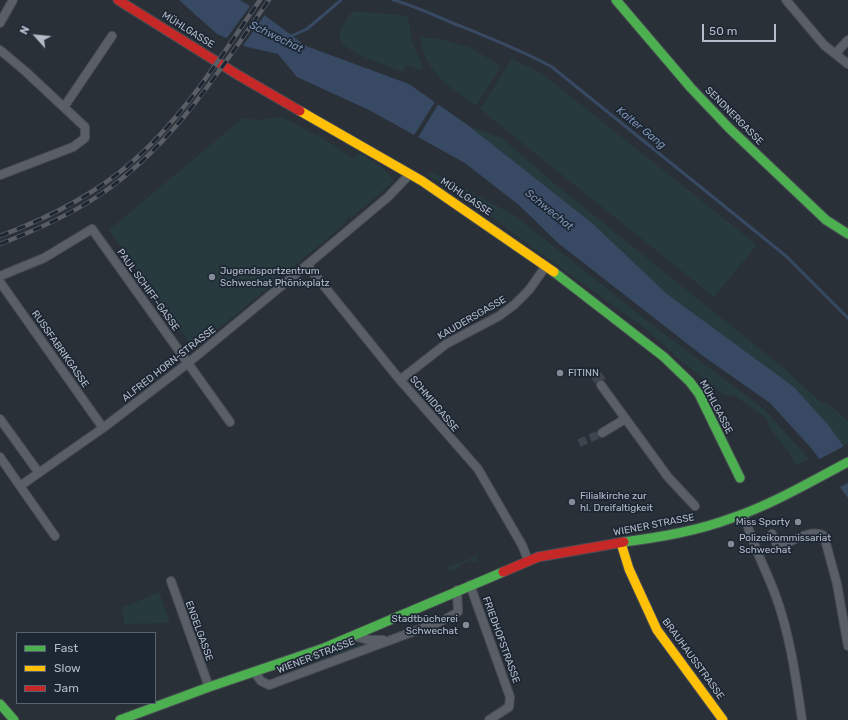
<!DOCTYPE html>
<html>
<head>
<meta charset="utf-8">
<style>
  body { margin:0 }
  #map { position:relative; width:848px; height:720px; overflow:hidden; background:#2a3038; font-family:Rubik,sans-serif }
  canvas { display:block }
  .legend { position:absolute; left:16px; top:632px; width:140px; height:72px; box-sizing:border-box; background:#1d2633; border:1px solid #59626f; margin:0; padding:5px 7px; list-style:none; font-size:12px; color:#b4bcc9 }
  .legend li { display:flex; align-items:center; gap:8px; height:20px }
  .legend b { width:20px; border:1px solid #59626f }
  .north { position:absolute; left:16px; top:16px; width:40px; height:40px; -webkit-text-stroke:3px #1d2633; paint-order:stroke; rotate:297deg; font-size:11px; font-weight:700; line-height:16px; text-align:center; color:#b4bcc9 }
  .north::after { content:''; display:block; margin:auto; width:14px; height:18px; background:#b4bcc9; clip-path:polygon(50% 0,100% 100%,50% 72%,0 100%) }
  .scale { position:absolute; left:702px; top:24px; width:74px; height:18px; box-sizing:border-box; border:2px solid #b4bcc9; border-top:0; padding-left:5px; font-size:12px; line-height:14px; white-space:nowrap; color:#b4bcc9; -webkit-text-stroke:3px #1d2633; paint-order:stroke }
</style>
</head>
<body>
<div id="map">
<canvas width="848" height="720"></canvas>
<ul class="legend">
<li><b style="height:5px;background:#4caf50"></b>Fast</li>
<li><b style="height:5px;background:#ffc107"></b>Slow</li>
<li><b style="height:5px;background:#c62828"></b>Jam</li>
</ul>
<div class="north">N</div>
<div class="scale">50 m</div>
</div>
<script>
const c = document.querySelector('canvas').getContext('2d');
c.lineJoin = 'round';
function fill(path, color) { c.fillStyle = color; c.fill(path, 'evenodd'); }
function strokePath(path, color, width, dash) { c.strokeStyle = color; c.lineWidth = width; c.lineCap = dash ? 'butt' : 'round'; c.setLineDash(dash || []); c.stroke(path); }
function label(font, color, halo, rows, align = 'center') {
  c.font = font + ' Rubik,sans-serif'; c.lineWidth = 3.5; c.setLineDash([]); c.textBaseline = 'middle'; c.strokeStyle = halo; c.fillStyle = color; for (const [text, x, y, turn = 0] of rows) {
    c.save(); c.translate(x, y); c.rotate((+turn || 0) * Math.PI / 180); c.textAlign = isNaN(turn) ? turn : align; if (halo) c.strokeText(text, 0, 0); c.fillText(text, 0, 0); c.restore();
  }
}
const green = new Path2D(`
  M357,11L408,16L412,42L423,67L420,70L406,65L403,72C389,66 343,53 340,38C339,29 347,19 352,12Z
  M420,37L444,40L471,48L501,66L476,106C449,86 425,73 420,37Z
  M512,59L541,73L757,245L714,297L480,109Z
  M282,117L327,141L354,159L359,153L382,167L394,181L351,218L350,216L344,220L346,223L194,349L109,230L243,118L258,120Z
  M469,126L502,138L555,184L781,366L821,402C831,404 842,415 848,422V444L844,446L829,426L794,387L667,294L592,223Z
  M434,173L514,215L650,323L764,409L809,459L796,466L789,452L771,430L766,418L735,396L723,394L680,360L647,330L488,215L426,174Z
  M477,556V561L473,562L472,560L460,564L461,566L450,572L448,569L447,567Z
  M159,592L170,623L125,624L122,608Z
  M358,644H361L362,647L272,680Z`);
const water = new Path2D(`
  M179,0H240L263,14L306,46L409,84L469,126L592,223L667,294L794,387L829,426L848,452V498L812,449L770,403L703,356L558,243L520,206L465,163L369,110L297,77L278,54L247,47L217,34Z`);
const pier = new Path2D(`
  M251,5L266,13L242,47L226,39Z
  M436,100L439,103L417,139L413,137Z
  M846,445L848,449V483L838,488L818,460Z`);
const stream = new Path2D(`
  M393,0C413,5 431,14 450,22C485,36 519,49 552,67L786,256L848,318
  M289,37L307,29L341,0`);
const streetTunnel = new Path2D(`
  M594,375L601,385
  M597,380L605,374
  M579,443L602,433`);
const street = new Path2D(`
  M786,0L824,45L848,64
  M0,23L13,0
  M0,50L25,71L85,127V138L73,147L0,175
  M835,54L848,40
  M64,107L112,36
  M307,265L388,197L409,175
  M0,276L44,258L92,229L230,422
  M0,282L103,428
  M400,380L446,344L499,316L514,305L529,290L546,266
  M601,385L668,477L695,506
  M0,419L39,473
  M602,433L625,419
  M0,457L20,486L103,428L188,363L307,265L400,380L478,469L522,545L528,560
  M20,486L55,536
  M744,514C751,542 765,567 775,594C790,634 796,678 802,720
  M772,534L778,547C791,542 811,528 824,536L837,584L848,646
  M171,581L209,687
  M470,585L510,697L509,707L489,720
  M353,636L369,640H383
  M255,673L261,681L269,685L442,621L458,612L457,590`);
const fast = new Path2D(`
  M616,0L691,88L729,128L826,220L848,234
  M554,272L664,357L690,382L699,394L740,478
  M624,542C661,537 697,531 732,518C773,504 810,482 848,462
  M0,704L14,720
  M120,720L209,687L324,648L503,572`);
const slow = new Path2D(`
  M300,111L422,181L554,272
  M621,543L629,569L657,630L723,720`);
const jam = new Path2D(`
  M118,0L238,75L300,111
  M503,572L538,557L624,542`);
const rail = new Path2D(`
  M0,236C48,218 93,196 132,162C184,117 221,56 260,0
  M0,244C34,231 68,216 98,196C172,147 219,71 269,0`);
const markers = [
  [212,277,4,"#848b96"],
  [560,373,4,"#848b96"],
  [572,502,4,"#848b96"],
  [798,522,4,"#848b96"],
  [731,544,4,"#848b96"],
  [466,625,4,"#848b96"]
];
const streetNames = [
  ["MÜHLGASSE",188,30,32],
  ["SENDNERGASSE",734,116,45],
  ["MÜHLGASSE",466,197,34],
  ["PAUL SCHIFF-GASSE",148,290,54],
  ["KAUDERSGASSE",472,318,-30],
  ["RUSSFABRIKGASSE",60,349,55],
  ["ALFRED HORN-STRASSE",169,364,-38],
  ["SCHMIDGASSE",434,404,50],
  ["MÜHLGASSE",716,407,62],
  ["WIENER STRASSE",654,525,-11],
  ["ENGELGASSE",199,631,70],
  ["FRIEDHOFSTRASSE",501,640,70],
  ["WIENER STRASSE",316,656,-21],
  ["BRAUHAUSSTRASSE",693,659,54]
];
const poiNames = [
  ["Jugendsportzentrum",220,271],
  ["Schwechat Phönixplatz",220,283],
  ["FITINN",568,373],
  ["Filialkirche zur",580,496],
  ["hl. Dreifaltigkeit",580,508],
  ["Miss Sporty",790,522,"right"],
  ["Polizeikommissariat",739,538],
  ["Schwechat",739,550],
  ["Stadtbücherei",458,619,"right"],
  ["Schwechat",458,631,"right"]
];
const waterNames = [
  ["Schwechat",276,37,26],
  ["Kalter Gang",641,128,39],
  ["Schwechat",549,210,39]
];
fill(green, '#273a3e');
fill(water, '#384963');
fill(pier, '#2a3038');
strokePath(stream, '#384963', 3);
strokePath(streetTunnel, '#3f454e', 8, [8, 4]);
strokePath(street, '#484c53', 10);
strokePath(fast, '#484c53', 11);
strokePath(slow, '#484c53', 11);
strokePath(jam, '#484c53', 11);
strokePath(street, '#5a5e66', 8);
strokePath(fast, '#4caf50', 9);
strokePath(slow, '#ffc107', 9);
strokePath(jam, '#c62828', 9);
strokePath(rail, '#595d64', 4.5);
strokePath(rail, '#1d2633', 3, [9]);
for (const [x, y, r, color] of markers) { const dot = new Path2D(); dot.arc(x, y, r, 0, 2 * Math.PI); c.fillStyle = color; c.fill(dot); strokePath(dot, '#1d2633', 1.5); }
label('10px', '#b4bcc9', '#1d2633', streetNames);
label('10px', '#b4bcc9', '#1d2633', poiNames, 'left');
label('italic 11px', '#7c92b1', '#1d2633', waterNames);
</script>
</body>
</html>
